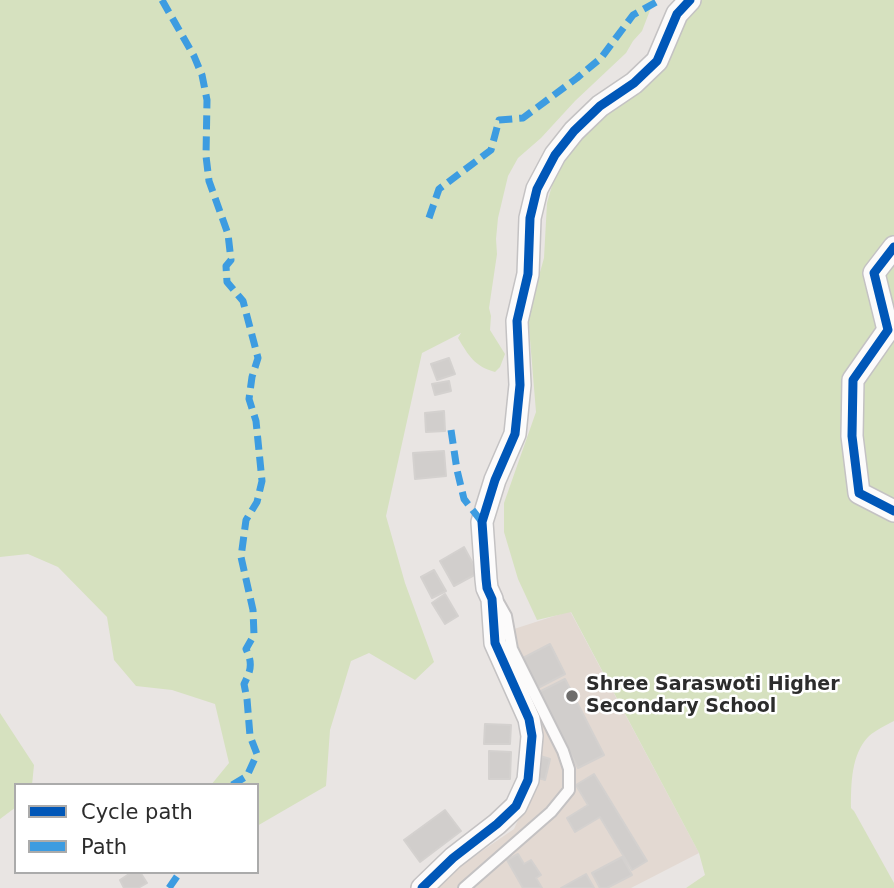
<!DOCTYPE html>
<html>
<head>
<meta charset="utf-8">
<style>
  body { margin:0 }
  #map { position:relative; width:894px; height:888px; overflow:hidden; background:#e9e5e3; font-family:"DejaVu Sans",sans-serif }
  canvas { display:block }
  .legend { position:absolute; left:14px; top:783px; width:245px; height:91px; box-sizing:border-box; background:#fff; border:2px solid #ababab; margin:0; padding:9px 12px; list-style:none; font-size:21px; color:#2c2c2c }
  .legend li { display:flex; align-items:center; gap:14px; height:35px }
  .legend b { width:35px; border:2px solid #ababab }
</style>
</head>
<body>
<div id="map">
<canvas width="894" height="888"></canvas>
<ul class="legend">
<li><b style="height:9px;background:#0057b8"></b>Cycle path</li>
<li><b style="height:9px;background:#3d9ce1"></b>Path</li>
</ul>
</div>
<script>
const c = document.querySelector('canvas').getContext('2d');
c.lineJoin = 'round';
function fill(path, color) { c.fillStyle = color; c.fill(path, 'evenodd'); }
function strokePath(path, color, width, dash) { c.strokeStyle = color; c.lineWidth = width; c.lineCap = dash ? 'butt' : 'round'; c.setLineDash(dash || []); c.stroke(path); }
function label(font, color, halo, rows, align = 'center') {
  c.font = font + ' "DejaVu Sans",sans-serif'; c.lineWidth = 5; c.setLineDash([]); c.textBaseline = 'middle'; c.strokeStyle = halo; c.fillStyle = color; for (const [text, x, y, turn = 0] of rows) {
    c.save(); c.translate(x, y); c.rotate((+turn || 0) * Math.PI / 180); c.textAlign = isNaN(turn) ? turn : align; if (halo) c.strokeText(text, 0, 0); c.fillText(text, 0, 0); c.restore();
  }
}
const education = new Path2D(`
  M570,611L699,853L631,888H431L441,879L514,829L543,764L514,629Z`);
const green = new Path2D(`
  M0,0H654L642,31L633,41L626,53L575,101L541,138L518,158L508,176L498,218L496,239L497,254L489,308L491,316L490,330L505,354L500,367L495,372C474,366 469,356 458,338L461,333L422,353L386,516L405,583L434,662L415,680L369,653L351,661L330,730L326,786L257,826V785H211L229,763L215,704L172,690L136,686L114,660L107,617L58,567L28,554L0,557Z
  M688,0H894V721C886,725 876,730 869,736C851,754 851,784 851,808L854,811L894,883V888H686L705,875L699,853L571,612L537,620L518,579L504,532V503L536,412L528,315L544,258L547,203L561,154L591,122L634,91Z
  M0,713L34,765L32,785H16V807L0,819Z`);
const building = new Path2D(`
  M449,358L455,374L437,380L431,364Z
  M449,381L451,391L435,395L432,384Z
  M444,411L445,431L426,432L425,413Z
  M444,451L446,476L415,479L413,453Z
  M464,547L478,573L454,586L440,561Z
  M434,570L446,591L432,598L421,577Z
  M445,594L458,616L445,624L432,603Z
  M550,644L565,674L536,689L521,659Z
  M565,679L604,755L578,768L539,692Z
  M485,724L511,725L510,744H484Z
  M489,751L511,752L510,779H489Z
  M537,755L550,759L545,780L532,776Z
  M594,774L647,861L632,870L600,817L575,832L567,818L588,805L576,785Z
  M445,810L461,831L420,862L404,840Z
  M518,854L524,864L531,860L541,875L536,878L542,888H523L507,860Z
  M622,857L632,875L607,888H600L592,873Z
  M132,872H140L147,883L138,888H124L120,880Z
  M586,874L594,888H561Z`);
const service = new Path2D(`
  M464,888L551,812L569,790V769L563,751L512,649L506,616L497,600`);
const minor = new Path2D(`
  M894,247L874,273L888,330L853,380L852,436L859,493L894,511
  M422,888L453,858L497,824L516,806L528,780L532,736L529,719L495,643L492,599L487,588L486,579L482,522L495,480L515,434L520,385L517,321L528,274L530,218L537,189L555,155L574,131L600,106L634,83L657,61L677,14L690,0`);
const quiet = new Path2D(`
  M162,0L194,56L202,75L207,100L206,156L209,181L228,234L231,260L226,266L227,282L243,301L258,358L252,377L249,399L256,421L262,481L257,502L246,520L241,557L253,610L254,635L246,649C253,664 251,670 244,684L247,699L250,736L257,754L247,776L232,785
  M429,218L439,189L491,150L499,120L523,118L577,78L601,58L633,15L660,0
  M451,430L457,470L464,499L482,522
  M169,888L180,872`);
const cycleway = new Path2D(`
  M894,247L874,273L888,330L853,380L852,436L859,493L894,511
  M422,888L453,858L497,824L516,806L528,780L532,736L529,719L495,643L492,599L487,588L486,579L482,522L495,480L515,434L520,385L517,321L528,274L530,218L537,189L555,155L574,131L600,106L634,83L657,61L677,14L690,0`);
const markers = [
  [572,696,7,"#6e6d6c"]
];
const poiNames = [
  ["Shree Saraswoti Higher",586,685],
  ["Secondary School",586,707]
];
fill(education, '#e3d9d2');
fill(green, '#d6e1bf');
fill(building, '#d1cecc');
strokePath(building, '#d4d1cf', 2);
strokePath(service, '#c4c2c3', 14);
strokePath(minor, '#c4c2c3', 24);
strokePath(service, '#fcfbfb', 10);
strokePath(minor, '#fcfbfb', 21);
strokePath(quiet, '#3d9ce1', 7, [14, 7]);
strokePath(cycleway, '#0057b8', 9);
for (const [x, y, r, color] of markers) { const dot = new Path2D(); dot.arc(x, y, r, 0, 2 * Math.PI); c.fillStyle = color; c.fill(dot); strokePath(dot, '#fff', 2.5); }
label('bold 19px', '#2c2c2c', '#fff', poiNames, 'left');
</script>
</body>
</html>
